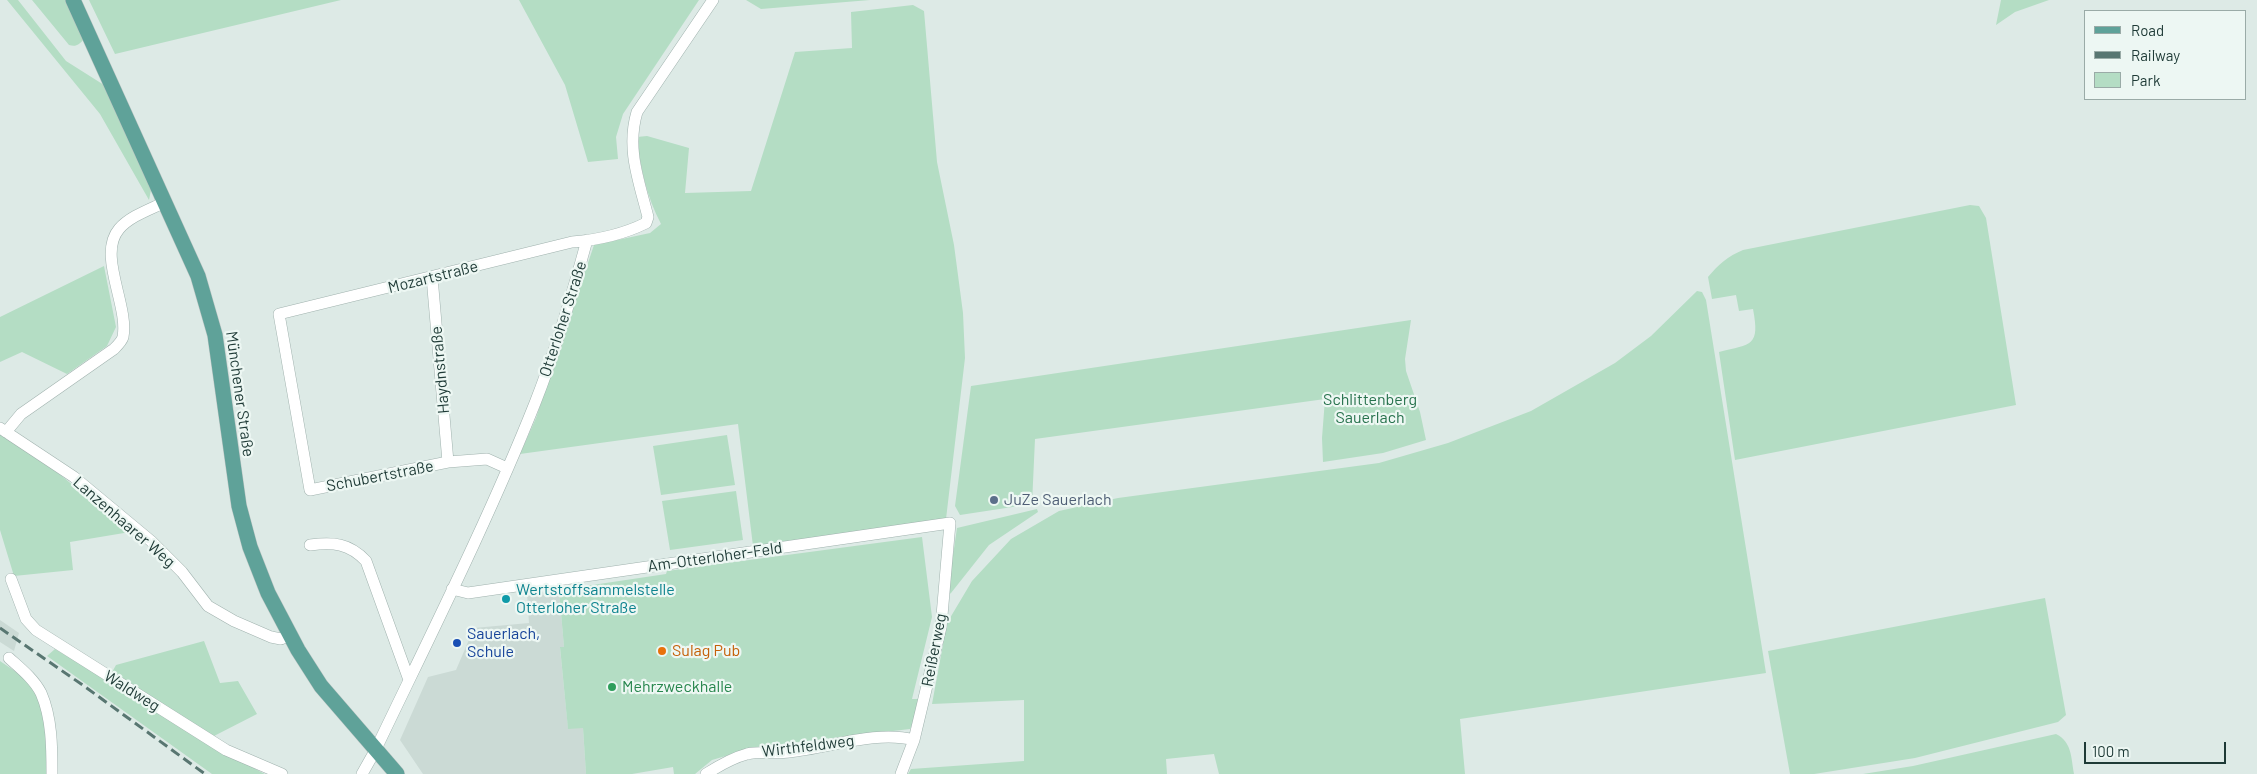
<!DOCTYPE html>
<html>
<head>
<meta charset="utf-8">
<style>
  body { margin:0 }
  #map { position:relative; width:2257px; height:774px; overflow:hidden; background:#ddeae6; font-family:Barlow,sans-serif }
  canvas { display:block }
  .legend { position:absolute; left:2084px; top:10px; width:162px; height:90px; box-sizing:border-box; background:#edf7f3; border:1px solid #9aaba7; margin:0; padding:6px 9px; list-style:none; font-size:15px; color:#1e3a36 }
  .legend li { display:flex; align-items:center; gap:10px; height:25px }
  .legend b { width:25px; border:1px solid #9aaba7 }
  .scale { position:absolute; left:2084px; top:742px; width:142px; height:22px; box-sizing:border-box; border:2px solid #1e3a36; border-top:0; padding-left:6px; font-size:15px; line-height:18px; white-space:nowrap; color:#1e3a36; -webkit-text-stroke:4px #edf7f3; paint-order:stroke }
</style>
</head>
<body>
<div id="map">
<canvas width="2257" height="774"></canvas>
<ul class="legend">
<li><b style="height:6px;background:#5fa299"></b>Road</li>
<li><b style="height:6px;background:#587671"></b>Railway</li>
<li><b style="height:14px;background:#b4ddc4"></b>Park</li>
</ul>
<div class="scale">100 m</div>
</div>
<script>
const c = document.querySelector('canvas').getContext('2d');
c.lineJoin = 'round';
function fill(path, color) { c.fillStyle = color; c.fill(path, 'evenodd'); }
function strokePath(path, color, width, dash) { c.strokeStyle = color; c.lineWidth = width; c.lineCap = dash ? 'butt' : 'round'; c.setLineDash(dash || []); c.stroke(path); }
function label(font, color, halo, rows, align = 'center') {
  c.font = font + ' Barlow,sans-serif'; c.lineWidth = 4.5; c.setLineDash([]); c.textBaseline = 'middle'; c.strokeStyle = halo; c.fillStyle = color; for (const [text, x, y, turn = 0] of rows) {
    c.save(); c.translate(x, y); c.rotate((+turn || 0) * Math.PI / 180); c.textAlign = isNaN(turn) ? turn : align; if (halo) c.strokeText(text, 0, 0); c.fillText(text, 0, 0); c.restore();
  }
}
const built = new Path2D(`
  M559,590L564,647L560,648L568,728H583L586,774H423L400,740L428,677L456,670L474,628L529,623L527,594Z
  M0,620L19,633L14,651L0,642Z`);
const green = new Path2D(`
  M7,0H18L66,61L104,85L151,190L149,200L100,114Z
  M32,0H65L84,39C79,45 76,47 69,45Z
  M89,0H341L115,54Z
  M519,0H699L623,114L616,137L618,159L588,162L565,85Z
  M746,0H870L761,9Z
  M2001,0H2049L2015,12L1996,25Z
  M913,5L924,11L937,162L954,245L963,313L965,358L946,519L753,546L738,424L520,454L536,418L594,245L650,233L661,224C647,197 640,168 637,137L647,136L689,148L685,193L751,191L795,52L852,48L851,12Z
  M1970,205L1979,206L1986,218L2016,405L1735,460L1719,352C1752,344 1760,346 1753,309L1739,311L1736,295L1712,299L1708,277C1718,265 1728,256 1743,250Z
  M104,266L116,327L107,346L67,374L22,352L0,362V317Z
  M1697,291L1702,292L1706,300L1766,673L1460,719L1465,774H1219L1214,754L1166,759L1167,774H908L911,769L1024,761V700L932,704L947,623L972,581L1011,539L1059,511L1118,498L1379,463L1448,443L1531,411L1615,363L1651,336Z
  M1411,320L1405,359L1406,371L1420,412L1426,440L1383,453L1323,462L1322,438L1325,399L1035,439L1032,504L960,515L955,506L971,386Z
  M0,431L41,459L130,532L70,542L73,570L14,576L0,530Z
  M727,435L735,485L661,495L653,446Z
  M736,491L743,540L670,550L662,501Z
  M1037,509L1038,512L989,545L951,593L947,596L957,528Z
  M922,537L932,617L912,699H920L917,713L910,729L756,747L712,760L695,774H674L673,767L632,774H586L583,728L568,729L560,647H564L559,590L666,574L667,571Z
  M2045,598L2066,715L2058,722L1915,758L1814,774H1790L1768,651Z
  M204,641L220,683L238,681L257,714L214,736L111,674L116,665Z
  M55,649L259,771L265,774H212L47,656Z
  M0,661C10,668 27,678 34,689C49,713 47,747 48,774H0Z
  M2056,734C2072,742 2071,757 2074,774H1863L1913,766Z`);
const minor = new Path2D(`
  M432,277L448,462
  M0,428L74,477L151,541L182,572L208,606L234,621L271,637L281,639L290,635
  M6,432L21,414L114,349C117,346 122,341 123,337C129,305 97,255 119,229C130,216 151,209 165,202
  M507,468L487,459L448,462L310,490L279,314L572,242C596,240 624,234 646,223L648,217C639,181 626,149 637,112L713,0
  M310,545C333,542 349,543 366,561L409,680
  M11,579L26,619L36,630L226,750L282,774
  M452,589L468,593L950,523L941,627L914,740L901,774
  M9,658C20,668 34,679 41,693C52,718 52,748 52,774
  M362,774L375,751C430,636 488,521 535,403C556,350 572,295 587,240
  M706,774C720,765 732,758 747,754C761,751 776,754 789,752C829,748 876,730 914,740`);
const major = new Path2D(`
  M73,0L198,276L215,335L239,506L250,547L268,593L298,650L321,686L397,774`);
const rail = new Path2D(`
  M0,628L84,686L205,774`);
const markers = [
  [994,500,5,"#5c6f8a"],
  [506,599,5,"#0f9aa8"],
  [457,643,5,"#1a4fb4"],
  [662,651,5,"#e8710a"],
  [612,687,5,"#2e9e5b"]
];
const streetNames = [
  ["Mozartstraße",433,277,-14],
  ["Otterloher Straße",563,319,-72],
  ["Haydnstraße",440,370,-95],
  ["Münchener Straße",240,394,82],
  ["Schubertstraße",380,476,-11],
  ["Lanzenhaarer Weg",124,522,41],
  ["Am-Otterloher-Feld",715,557,-8],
  ["Reißerweg",934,650,-79],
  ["Waldweg",132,691,32],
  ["Wirthfeldweg",808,746,-7]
];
const parkNames = [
  ["Schlittenberg",1370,400],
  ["Sauerlach",1370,418]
];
const serviceNames = [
  ["JuZe Sauerlach",1004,500]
];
const cultureNames = [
  ["Wertstoffsammelstelle",516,590],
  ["Otterloher Straße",516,608]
];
const transitNames = [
  ["Sauerlach,",467,634],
  ["Schule",467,652]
];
const foodNames = [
  ["Sulag Pub",672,651]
];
const leisureNames = [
  ["Mehrzweckhalle",622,687]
];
fill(built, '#cbdad5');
fill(green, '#b4ddc4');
strokePath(minor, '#a0b2ae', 12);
strokePath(major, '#bcc4c3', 16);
strokePath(minor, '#fff', 11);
strokePath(major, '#5fa299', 15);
strokePath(rail, '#587671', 3, [10, 5]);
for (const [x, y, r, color] of markers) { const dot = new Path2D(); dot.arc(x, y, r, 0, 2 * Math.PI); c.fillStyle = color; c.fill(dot); strokePath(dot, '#edf7f3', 2); }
label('16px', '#1e3a36', '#edf7f3', streetNames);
label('16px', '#27724d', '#edf7f3', parkNames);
label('16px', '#4e5e75', '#edf7f3', serviceNames, 'left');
label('16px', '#0d838f', '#edf7f3', cultureNames, 'left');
label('16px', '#164399', '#edf7f3', transitNames, 'left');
label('16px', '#c56008', '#edf7f3', foodNames, 'left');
label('16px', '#27864d', '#edf7f3', leisureNames, 'left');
</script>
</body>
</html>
